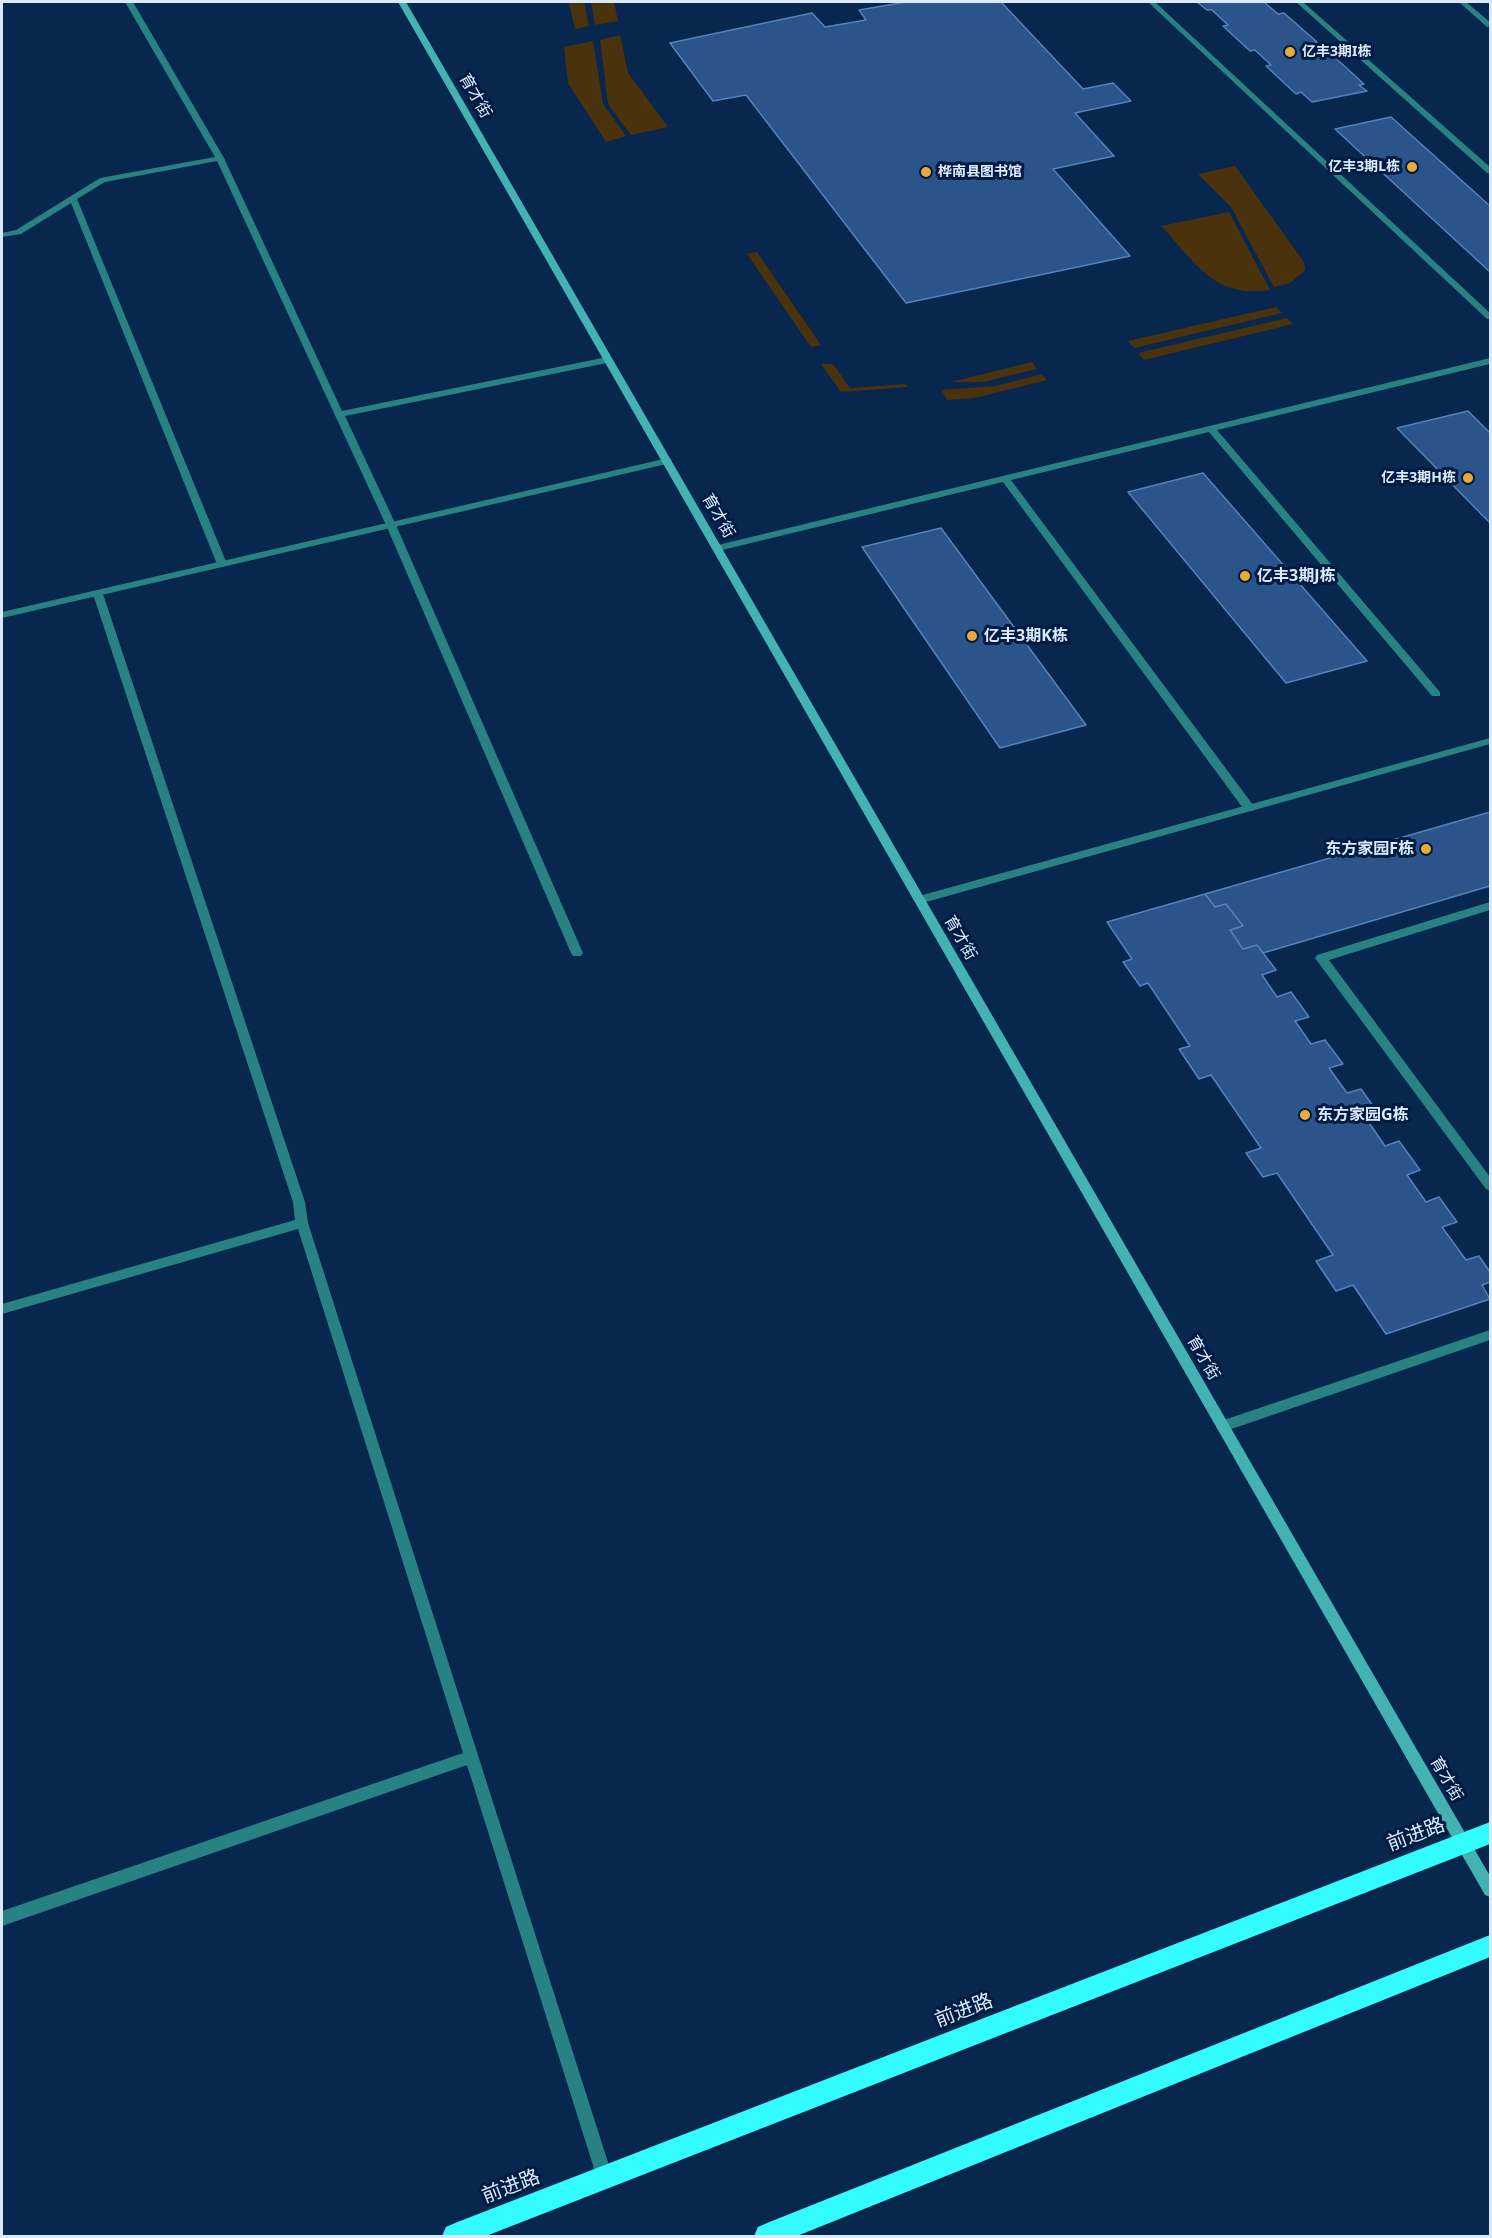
<!DOCTYPE html>
<html>
<head>
<meta charset="utf-8">
<style>
  body { margin:0 }
  #map { position:relative; width:1492px; height:2238px; overflow:hidden; background:#07274e; font-family:"Noto Sans",sans-serif }
  canvas { display:block }
  .frame { position:absolute; inset:0; border:3px solid #dbe9fc; pointer-events:none }
</style>
</head>
<body>
<div id="map">
<canvas width="1492" height="2238"></canvas>
<div class="frame"></div>
</div>
<script>
const c = document.querySelector('canvas').getContext('2d');
c.lineJoin = 'round';
function fill(path, color) { c.fillStyle = color; c.fill(path, 'evenodd'); }
function strokePath(path, color, width, dash) { c.strokeStyle = color; c.lineWidth = width; c.lineCap = dash ? 'butt' : 'round'; c.setLineDash(dash || []); c.stroke(path); }
function label(font, color, halo, rows, align = 'center') {
  c.font = font + ' "Noto Sans","Noto Sans SC",sans-serif'; c.lineWidth = 6; c.setLineDash([]); c.textBaseline = 'middle'; c.strokeStyle = halo; c.fillStyle = color; for (const [text, x, y, turn = 0] of rows) {
    c.save(); c.translate(x, y); c.rotate((+turn || 0) * Math.PI / 180); c.textAlign = isNaN(turn) ? turn : align; if (halo) c.strokeText(text, 0, 0); c.fillText(text, 0, 0); c.restore();
  }
}
const green = new Path2D(`
  M569,2H584L589,26L575,29Z
  M591,2H614L618,21L595,25Z
  M620,35L628,73L668,127L631,135L608,104L600,40Z
  M593,41L603,104L626,136L606,142L568,83L564,47Z
  M1235,166L1304,262L1305,270L1290,283L1274,287L1231,207L1198,174Z
  M1229,212L1270,290C1214,299 1195,262 1161,226Z
  M757,252L821,345L811,347L747,254Z
  M1276,307L1282,313L1134,348L1128,341Z
  M1287,318L1293,324L1144,360L1138,353Z
  M1032,362L1037,369L983,382H951Z
  M821,364H833L850,388L906,384L908,387L841,392Z
  M1042,374L1047,380L974,398L947,400L941,390L995,386Z`);
const building = new Path2D(`
  M906,2H1001L1083,89L1113,83L1131,101L1075,113L1114,156L1053,169L1130,256L906,303L746,95L713,101L670,43L812,13L825,27L866,20L859,10Z
  M1197,2H1264L1278,14L1284,13L1317,42L1312,43L1323,53L1329,52L1364,84L1359,85L1367,91L1312,102L1301,92L1296,94L1266,66L1271,65L1255,50L1250,51L1223,26L1228,25L1212,10H1207Z
  M1391,117L1490,206V272L1335,129Z
  M1468,411L1490,433V523L1397,428Z
  M1203,473L1367,661L1286,683L1128,492Z
  M941,528L1086,725L1000,748L862,547Z
  M1490,812V886L1263,953L1257,945L1243,949L1230,930L1243,926L1226,904L1215,907L1205,894Z
  M1205,894L1215,907L1226,904L1243,926L1230,930L1243,949L1257,945L1276,970L1262,975L1277,997L1291,992L1309,1017L1295,1021L1311,1044L1325,1040L1343,1064L1329,1068L1347,1093L1361,1089L1378,1113L1365,1117L1385,1146L1399,1141L1420,1170L1407,1175L1426,1202L1439,1197L1457,1222L1442,1227L1466,1260L1479,1256L1490,1272V1282L1482,1285L1490,1299L1386,1334L1353,1285L1336,1291L1316,1261L1333,1255L1277,1173L1263,1177L1246,1153L1261,1148L1211,1075L1199,1079L1179,1049L1190,1046L1148,983L1140,986L1123,962L1132,959L1107,922Z`);
const lane = new Path2D(`
  M125,2H133L224,158L342,411L607,357L611,360L607,363L345,416L396,525L583,953L581,956H573L571,953L386,525L217,161L105,182L77,199L227,564L225,566L222,567L217,564L71,203L21,234L2,237V233L16,230L100,178L215,157Z
  M1148,2H1155L1490,313V319H1487Z
  M1296,2H1303L1490,167V173H1487Z
  M1459,2H1466L1490,22V27H1487Z
  M1490,358V364L1217,430L1440,692V696H1432L1209,432L1011,480L1253,805L1254,808L1253,811H1245L1003,482L718,551L713,548L718,545Z
  M98,591L103,594L305,1202L308,1223L613,2178L611,2184L605,2186L599,2184L597,2178L467,1765L2,1926V1911L463,1753L298,1229L2,1314V1304L295,1220L293,1202L93,594Z
  M1490,902V910L1329,960L1490,1177V1191L1486,1189L1315,958L1317,955Z`);
const street = new Path2D(`
  M668,458L671,459V463L2,618V612Z
  M1490,738V744L919,904L913,900L919,896Z
  M1490,1330V1340L1223,1432L1218,1430L1216,1426L1218,1422Z`);
const secondary = new Path2D(`
  M398,2H406L1490,1876V1897L1485,1895Z`);
const highway = new Path2D(`
  M1490,1822V1844L486,2236H442L446,2227L455,2223Z
  M1490,1935V1957L797,2236H754L758,2227L767,2223Z`);
const markers = [
  [1290,52,6,"#eca93a"],
  [1412,167,6,"#eca93a"],
  [926,172,6,"#eca93a"],
  [1468,478,6,"#eca93a"],
  [1245,576,6,"#eca93a"],
  [972,636,6,"#eca93a"],
  [1426,849,6,"#eca93a"],
  [1305,1115,6,"#eca93a"]
];
const farPoinames = [
  ["亿丰3期I栋",1302,52],
  ["亿丰3期L栋",1400,167,"right"],
  ["桦南县图书馆",938,172],
  ["亿丰3期H栋",1456,478,"right"]
];
const streetNames = [
  ["育才街",475,96,60],
  ["育才街",718,516,60],
  ["育才街",960,938,60],
  ["育才街",1203,1358,60],
  ["育才街",1446,1779,60]
];
const poiNames = [
  ["亿丰3期J栋",1257,576],
  ["亿丰3期K栋",984,636],
  ["东方家园F栋",1414,849,"right"],
  ["东方家园G栋",1317,1115]
];
const nearStreetnames = [
  ["前进路",1416,1835,-21],
  ["前进路",964,2011,-21],
  ["前进路",511,2187,-21]
];
fill(green, '#4a330c');
fill(building, '#2a548a');
strokePath(building, '#5681bb', 1.5);
fill(lane, '#288283');
fill(street, '#288283');
fill(secondary, '#42b2b3');
fill(highway, '#32fcfe');
for (const [x, y, r, color] of markers) { const dot = new Path2D(); dot.arc(x, y, r, 0, 2 * Math.PI); c.fillStyle = color; c.fill(dot); strokePath(dot, '#001c42', 2); }
label('bold 14px', '#dbe9fc', '#001c42', farPoinames, 'left');
label('16px', '#dbe9fc', '#001c42', streetNames);
label('bold 16px', '#dbe9fc', '#001c42', poiNames, 'left');
label('20px', '#dbe9fc', '#001c42', nearStreetnames);
</script>
</body>
</html>
